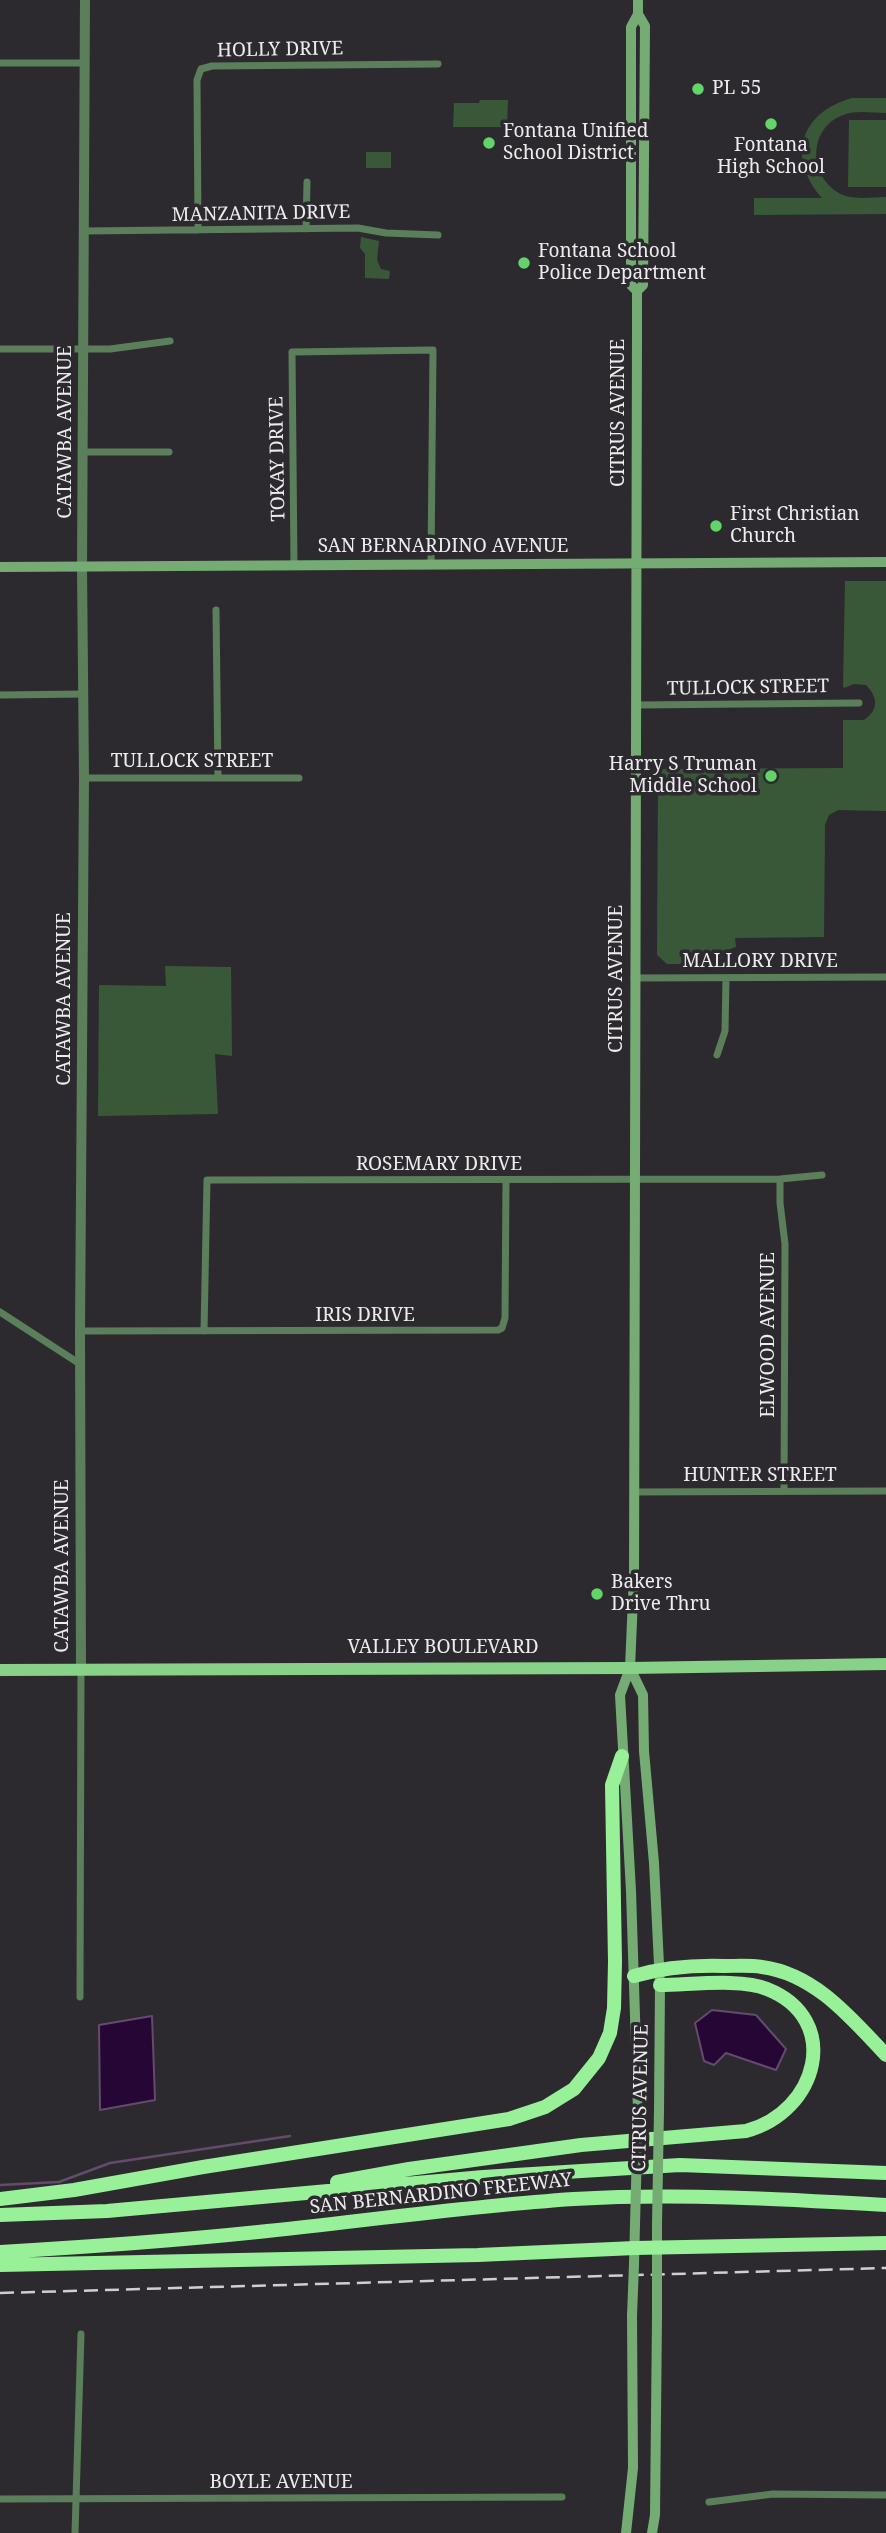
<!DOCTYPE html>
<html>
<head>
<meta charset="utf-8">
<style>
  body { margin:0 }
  canvas { display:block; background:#2c2a2e }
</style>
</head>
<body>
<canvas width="886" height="2533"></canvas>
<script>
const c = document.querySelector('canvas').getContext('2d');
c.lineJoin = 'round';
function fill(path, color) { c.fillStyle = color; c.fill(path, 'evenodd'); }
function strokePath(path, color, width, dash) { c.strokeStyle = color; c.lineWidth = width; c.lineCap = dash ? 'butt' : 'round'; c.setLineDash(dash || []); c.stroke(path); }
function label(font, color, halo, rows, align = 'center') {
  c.font = font + ' "Noto Serif",serif'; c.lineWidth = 7; c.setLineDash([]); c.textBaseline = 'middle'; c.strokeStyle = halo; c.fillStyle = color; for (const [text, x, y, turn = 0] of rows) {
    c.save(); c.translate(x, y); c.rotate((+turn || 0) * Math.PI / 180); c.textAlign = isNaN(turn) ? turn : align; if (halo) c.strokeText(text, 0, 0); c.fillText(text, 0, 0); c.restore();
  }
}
const green = new Path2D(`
  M852,98H886V113C872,113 856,110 843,115C806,129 809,180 843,195C856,200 873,197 886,197V214L754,215V198H822C787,158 799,113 852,98Z
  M480,100H508L507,127H453L454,103H479Z
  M849,120H886V187H848Z
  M366,152H391V168H366Z
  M361,237L379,241L377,260L381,269L390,271L389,279L365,278V254L360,248Z
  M845,581H886V811L838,810L829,815L825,825L824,937L735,938L736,947C726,950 722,953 720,964H667L657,955L658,783L655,769L843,768V720H864C879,710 878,697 866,685L854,684L844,688L843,686Z
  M165,966L231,967L232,1056L215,1054L218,1114L98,1116L99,985L166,986Z`);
const water = new Path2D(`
  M712,2010L756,2015L786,2049L776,2070L726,2053L714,2065L704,2061L695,2023Z
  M152,2016L155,2100L100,2110L99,2025Z`);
const stream = new Path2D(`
  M0,2185L59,2182L110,2163L290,2136`);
const minor = new Path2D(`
  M0,63H84
  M306,229L307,182
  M198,230L197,80L201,69L212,66L438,64
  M84,231L358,228L386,233L438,235
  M0,349H110L170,341
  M84,452H169
  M294,565L292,352L433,350L431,564
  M216,610L218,777
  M0,695L84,694
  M636,705L859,703
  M84,778H299
  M634,978L886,977
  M717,1055L725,1031L726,978
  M780,1179V1203L785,1244L784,1491
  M0,1312L80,1364
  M80,1331L498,1330L502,1328L505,1318L506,1181
  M204,1331L207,1180L780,1179L822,1175
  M634,1492L886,1491
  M80,1997L81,1670
  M0,2499L562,2497
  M709,2502L773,2494L886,2495
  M75,2533L81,2334`);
const tertiary = new Path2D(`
  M81,1670L80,1331L84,778L82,567L85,0`);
const secondary = new Path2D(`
  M637,291L643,285L645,26L638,14
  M0,567L886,562
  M630,1668L643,1695L644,1751L654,1863L660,1985L659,2111
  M638,2110L631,1891L620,1695L630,1668L634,1575L637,330V291L631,285V27L638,14V0
  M657,2263V2224
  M634,2264L635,2224
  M626,2533L633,2468L632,2316
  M652,2533L655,2515L657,2316`);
const primary = new Path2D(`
  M0,1670L630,1668L886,1664`);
const motorway = new Path2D(`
  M634,1976C665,1967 692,1965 724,1966C737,1966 750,1965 762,1967C815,1974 851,2018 886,2055
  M337,2182L409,2169L581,2145L746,2131C818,2112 843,2019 767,1989C741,1978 689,1985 660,1985
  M0,2199L74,2190L203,2167L509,2119L545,2107L574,2089L599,2058L610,2033L614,2008L615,1962L612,1785L622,1756
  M0,2215L107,2211L483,2177L680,2165L886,2173
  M0,2252C86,2247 172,2241 258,2232C364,2221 469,2206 574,2199C678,2193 782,2199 886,2205
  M0,2265L478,2255L635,2248L886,2243`);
const rail = new Path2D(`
  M0,2293L886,2268`);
const secondaryBridge = new Path2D(`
  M635,2224L638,2110
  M657,2224L659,2111
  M632,2316L634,2264
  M657,2316V2263`);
const markers = [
  [698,89,7,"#63d469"],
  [771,124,7,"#63d469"],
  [489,143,7,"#63d469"],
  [524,263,7,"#63d469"],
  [716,526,7,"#63d469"],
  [771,776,7,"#63d469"],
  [597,1594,7,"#63d469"]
];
const streetNames = [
  ["HOLLY DRIVE",280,50,-1],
  ["MANZANITA DRIVE",261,214,-1],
  ["CITRUS AVENUE",619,413,-90],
  ["CATAWBA AVENUE",66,432,-90],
  ["TOKAY DRIVE",278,459,-91],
  ["SAN BERNARDINO AVENUE",443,547],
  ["TULLOCK STREET",748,688,-1],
  ["TULLOCK STREET",192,762],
  ["MALLORY DRIVE",760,962],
  ["CITRUS AVENUE",617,979,-90],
  ["CATAWBA AVENUE",65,999,-90],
  ["ROSEMARY DRIVE",439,1165],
  ["IRIS DRIVE",365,1316],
  ["ELWOOD AVENUE",769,1335,-90],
  ["HUNTER STREET",760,1476],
  ["CATAWBA AVENUE",63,1566,-90],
  ["VALLEY BOULEVARD",443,1648],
  ["CITRUS AVENUE",641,2098,-89],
  ["SAN BERNARDINO FREEWAY",441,2194,-6],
  ["BOYLE AVENUE",281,2483]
];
const poiNames = [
  ["PL 55",712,89],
  ["Fontana Unified",503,132],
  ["School District",503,154],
  ["Fontana",771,146,"center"],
  ["High School",771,168,"center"],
  ["Fontana School",538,252],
  ["Police Department",538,274],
  ["First Christian",730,515],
  ["Church",730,537],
  ["Harry S Truman",757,765,"right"],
  ["Middle School",757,787,"right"],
  ["Bakers",611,1583],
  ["Drive Thru",611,1605]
];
fill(green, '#385838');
fill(water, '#260635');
strokePath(water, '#624b6c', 2);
strokePath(stream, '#624b6c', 2.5);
strokePath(minor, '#5b7e5b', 7);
strokePath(tertiary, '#5b7e5b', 10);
strokePath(secondary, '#74ac74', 10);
strokePath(primary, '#87d188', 12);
strokePath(motorway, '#98f199', 14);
strokePath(rail, '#d0ced1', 2.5, [14, 7]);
strokePath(secondaryBridge, '#74ac74', 10);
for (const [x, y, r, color] of markers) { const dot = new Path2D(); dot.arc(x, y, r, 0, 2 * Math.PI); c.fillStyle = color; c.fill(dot); strokePath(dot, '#2c2a2e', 2.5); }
label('19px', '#edebee', '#2c2a2e', streetNames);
label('19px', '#edebee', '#2c2a2e', poiNames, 'left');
</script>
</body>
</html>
